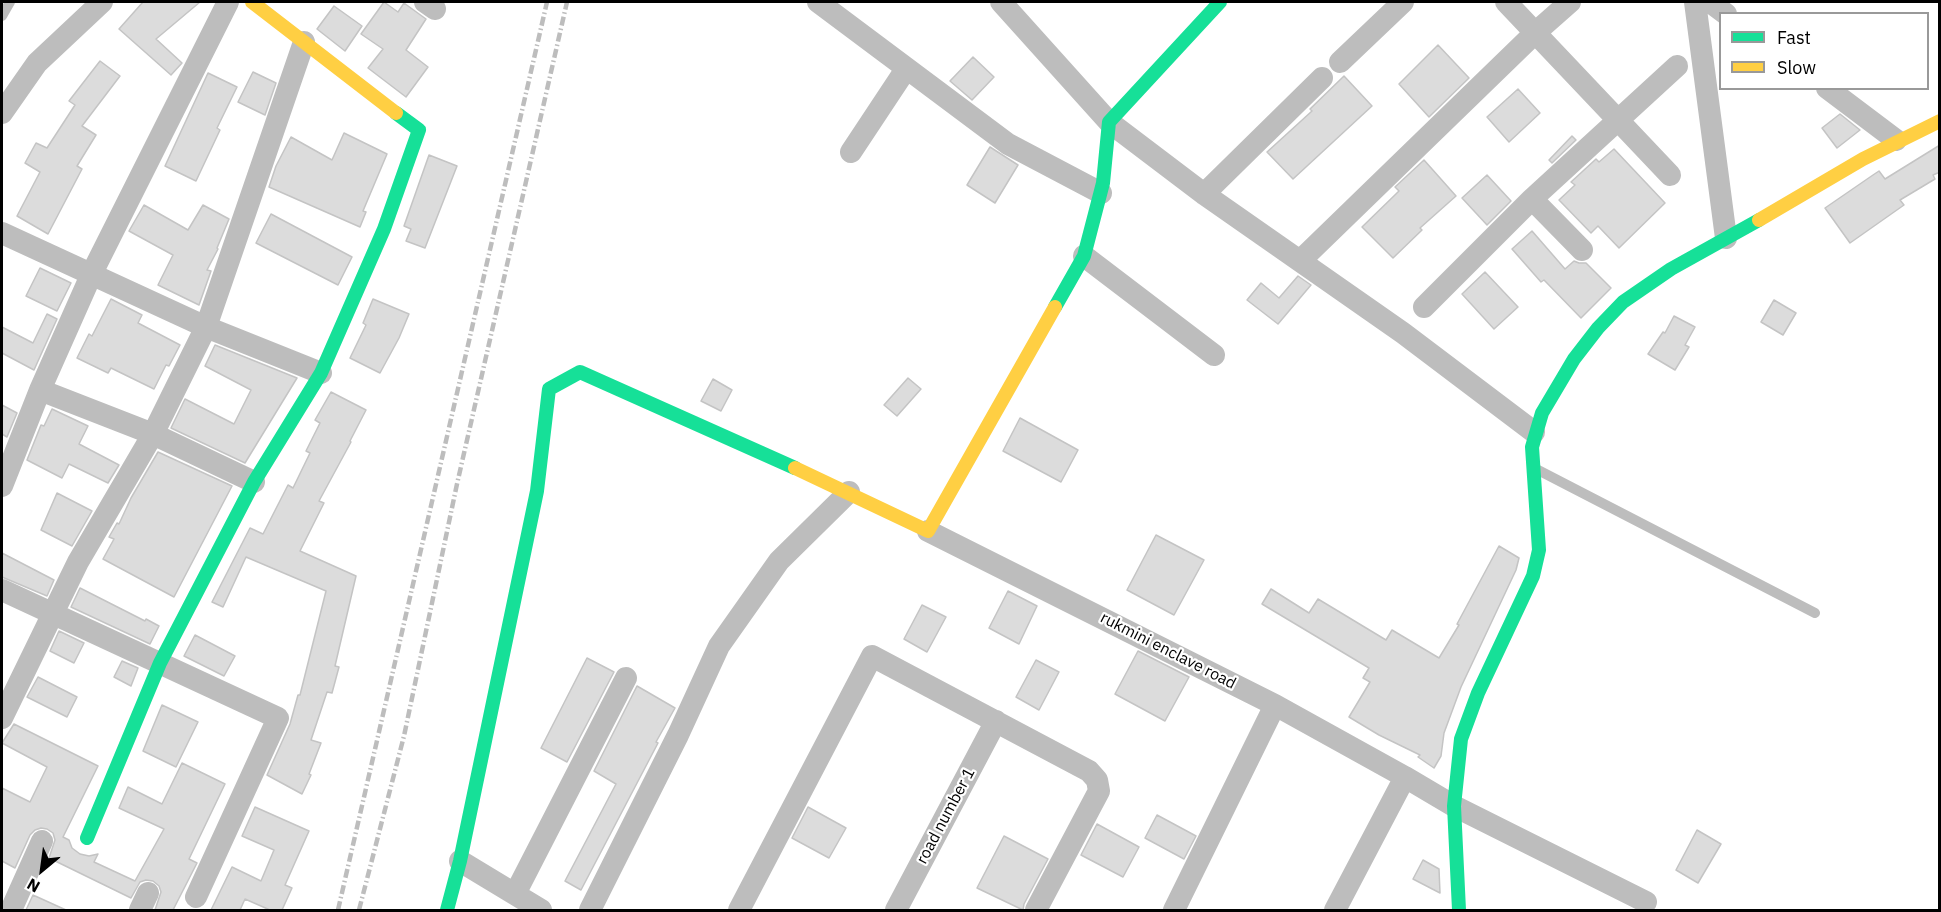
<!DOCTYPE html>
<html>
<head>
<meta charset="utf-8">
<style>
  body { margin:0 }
  #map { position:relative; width:1941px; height:912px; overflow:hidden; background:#fff; font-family:"IBM Plex Sans",sans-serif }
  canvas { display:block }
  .frame { position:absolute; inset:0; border:3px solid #000; pointer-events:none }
  .legend { position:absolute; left:1719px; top:12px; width:210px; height:78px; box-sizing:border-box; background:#fff; border:2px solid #999; margin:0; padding:8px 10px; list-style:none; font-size:18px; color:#000 }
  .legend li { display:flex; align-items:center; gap:12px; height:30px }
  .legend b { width:30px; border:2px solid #999 }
  .north { position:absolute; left:12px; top:840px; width:60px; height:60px; -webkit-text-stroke:4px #fff; paint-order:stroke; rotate:209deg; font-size:16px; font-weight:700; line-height:24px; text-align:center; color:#000 }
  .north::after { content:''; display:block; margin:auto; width:21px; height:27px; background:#000; clip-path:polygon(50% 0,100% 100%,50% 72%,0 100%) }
</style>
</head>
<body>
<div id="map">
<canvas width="1941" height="912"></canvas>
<div class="frame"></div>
<ul class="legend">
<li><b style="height:8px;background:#16e098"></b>Fast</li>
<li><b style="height:8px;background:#ffcf43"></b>Slow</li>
</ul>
<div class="north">N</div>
</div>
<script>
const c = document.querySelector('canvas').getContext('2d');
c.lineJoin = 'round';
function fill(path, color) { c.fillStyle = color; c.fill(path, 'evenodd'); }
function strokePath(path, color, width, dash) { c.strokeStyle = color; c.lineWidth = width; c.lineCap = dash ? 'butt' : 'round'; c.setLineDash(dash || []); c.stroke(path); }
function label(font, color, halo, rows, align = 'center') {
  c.font = font + ' "IBM Plex Sans",sans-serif'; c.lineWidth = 4.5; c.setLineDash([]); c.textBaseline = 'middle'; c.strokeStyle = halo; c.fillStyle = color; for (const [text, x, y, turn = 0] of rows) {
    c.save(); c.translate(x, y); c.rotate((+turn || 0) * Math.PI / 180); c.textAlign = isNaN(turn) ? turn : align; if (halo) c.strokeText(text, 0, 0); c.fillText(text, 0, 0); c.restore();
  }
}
const building = new Path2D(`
  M143,2H200L156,39L182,63L171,75L119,29Z
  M384,2L398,12L404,3L426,19L406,50L428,67L406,97L368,68L383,49L361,34Z
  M334,6L362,26L345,51L317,29Z
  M1438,45L1469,78L1429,117L1399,84Z
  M973,57L994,77L972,100L950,81Z
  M100,61L120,76L82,126L96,135L77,166L82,169L48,234L17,216L40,172L25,163L36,143L47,148L75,105L69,101Z
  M253,72L276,83L265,115L238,102Z
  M208,73L237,87L217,128L220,130L196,181L165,166Z
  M1344,76L1372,106L1293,179L1267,152L1312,111L1310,109Z
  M1518,89L1540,113L1509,142L1487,117Z
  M1840,114L1860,130L1837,148L1822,128Z
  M344,133L387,154L363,211L366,212L360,227L269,187L276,166L291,137L332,160Z
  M1572,136L1576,140L1552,163L1549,160Z
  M1940,145V172L1933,175L1935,179L1900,200L1904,205L1850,243L1825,208L1873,175L1879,171L1885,179Z
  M990,147L1018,165L995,203L967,185Z
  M1614,149L1665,203L1619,248L1598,226L1591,233L1559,200L1575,185L1571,182L1596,159L1599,162Z
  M429,155L457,166L425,248L406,241L411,229L404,226Z
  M1424,160L1456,196L1420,228L1422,230L1393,258L1362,227L1399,191L1395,187Z
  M1487,175L1511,201L1487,225L1462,198Z
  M144,205L188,230L203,205L229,219L217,248L218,249L207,270L211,271L199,305L158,285L173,255L129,231Z
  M271,214L352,257L338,285L256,243Z
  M1532,231L1565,269L1574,261L1579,263H1586L1611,288L1581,318L1544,280L1541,282L1512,249Z
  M40,268L71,283L57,311L26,296Z
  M1485,272L1518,307L1494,329L1462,294Z
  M1298,276L1311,285L1278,324L1247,300L1261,283L1279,298Z
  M111,299L142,315L138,323L180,345L169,366L166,365L154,389L111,368L108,373L77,358L89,334L92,336Z
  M373,299L409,314L399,338L380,373L350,358L366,325L363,323Z
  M1774,300L1796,313L1783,335L1761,322Z
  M47,314L57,319L34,370L2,353V327L33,343Z
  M1674,316L1695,327L1685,345L1689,347L1675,370L1648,354L1663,332L1665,333Z
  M215,345L297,378L245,463L171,428L185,399L234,424L251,390L205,366Z
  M908,378L921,389L897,416L884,405Z
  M713,379L732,390L721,411L701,401Z
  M331,392L366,410L350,441L351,442L319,501L324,503L300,551L356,576L335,666L339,667L332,693L327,692L311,740L321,743L309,774L311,775L302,794L267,775L290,724L298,695H300L326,591L246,557L223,607L212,602L250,528L263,534L288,485L293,488L310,453L306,451L320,423L315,420Z
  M2,405L17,413L7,437L2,434Z
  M52,409L88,426L79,444L119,465L108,483L69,464L62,478L27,460L41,425L44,426Z
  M1020,418L1078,450L1061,482L1003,451Z
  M158,452L232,486L174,597L103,559L114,539L109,537L117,523L119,524L131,498Z
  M57,493L92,511L72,546L41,530Z
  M1156,535L1204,560L1174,615L1127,590Z
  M1499,546L1519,558L1516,570L1461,687L1444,733L1441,756L1434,768L1418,757L1420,755L1379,735L1349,717L1370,682L1363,678L1369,668L1262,604L1271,589L1309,613L1318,599L1386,640L1392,630L1439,658L1459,625L1457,624Z
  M2,553L54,580L47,596L2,577Z
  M80,588L145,621L146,619L159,626L150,644L71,607Z
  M1008,591L1037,606L1019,644L989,628Z
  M922,605L946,617L927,652L904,639Z
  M59,631L84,643L74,663L50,651Z
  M195,635L235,656L224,676L184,656Z
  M1138,651L1189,677L1165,721L1115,694Z
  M587,658L614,672L567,762L541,748Z
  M1036,660L1059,672L1039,710L1016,697Z
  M122,661L138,668L131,686L114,677Z
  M38,677L77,697L67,717L27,697Z
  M637,686L675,708L656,742L658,743L581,890L565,881L616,784L594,771Z
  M162,705L198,722L176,767L143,751Z
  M14,724L98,766L63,837L69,840L72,848L80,854L89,856L98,854L94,862L135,881L164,829L119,808L128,787L162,804L182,763L225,784L189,859L197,863L173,910H155L161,892L159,886L153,881L146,880L140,882L131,898L49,858L55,840L53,833L47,829L41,828L35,830L30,835L15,868L2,861V788L30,802L47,767L2,743Z
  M255,807L309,831L285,885L292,888L282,910H270L245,899L240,910H211L232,867L261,881L274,850L242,836Z
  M808,807L846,828L829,858L792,838Z
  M1157,815L1196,836L1184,859L1145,838Z
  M1097,824L1139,847L1123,877L1081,855Z
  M1697,830L1721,844L1698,883L1676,870Z
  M1004,836L1048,859L1024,904L1023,910L977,888Z
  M1423,860L1439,869L1440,893L1413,879Z
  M33,895L66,910H26Z`);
const lane = new Path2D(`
  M2,16L10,2
  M1538,470L1815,613`);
const street = new Path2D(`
  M425,2L435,9
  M818,2L1008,144L1101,193
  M1001,2L1109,122L1204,194L1403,333L1534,432
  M1506,2L1670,175
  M1695,2L1726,238
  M1710,2L1726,14
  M1340,62L1403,2
  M1827,88L1896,140
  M2,113L37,63L102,2
  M851,152L906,69
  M1204,194L1322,78
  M1532,199L1582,250
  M2,233L206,327L321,373
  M1084,256L1214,355
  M1301,260L1536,32L1570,2
  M1424,307L1532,199L1677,66
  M40,390L153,434L254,482
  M2,486L40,390L92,273L228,2
  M928,531L1275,705L1405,777
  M2,590L278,718L196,897
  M2,718L78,562L153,434L206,327L304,42
  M460,861L541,910
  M515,894L626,678
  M11,910L42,841
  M140,910L148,893
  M590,910L678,735L719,646L779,561L849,492
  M739,910L872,656L1089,771L1097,780L1099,791L1036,910
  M896,910L996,721
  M1174,910L1275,705
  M1335,910L1405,777L1454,806L1646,902`);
const fast = new Path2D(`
  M1055,307L1084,256L1103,183L1109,122L1220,2
  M87,838L160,663L254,482L321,373L384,229L419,130L396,113
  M447,910L460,861L537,491L549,389L580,372L795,468
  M1459,910L1454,806L1461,739L1478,693L1533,576L1539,550L1532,447L1542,413L1574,359L1598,328L1623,302L1671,269L1759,220`);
const slow = new Path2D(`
  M252,2L396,113
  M1759,220L1863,159L1940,121
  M795,468L928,531L1055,307`);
const rail = new Path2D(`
  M338,910L547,2
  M359,910L404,736L457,484L567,2`);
const streetNames = [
  ["rukmini enclave road",1168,651,27],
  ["road number 1",946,816,-62]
];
fill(building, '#dcdcdc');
strokePath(building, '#c4c4c4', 1.5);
strokePath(lane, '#bdbdbd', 10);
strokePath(street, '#bdbdbd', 22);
strokePath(fast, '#16e098', 14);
strokePath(slow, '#ffcf43', 14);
strokePath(rail, '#bdbdbd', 4.5, [9, 3, 1.5, 3]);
label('16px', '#000', '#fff', streetNames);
</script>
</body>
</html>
